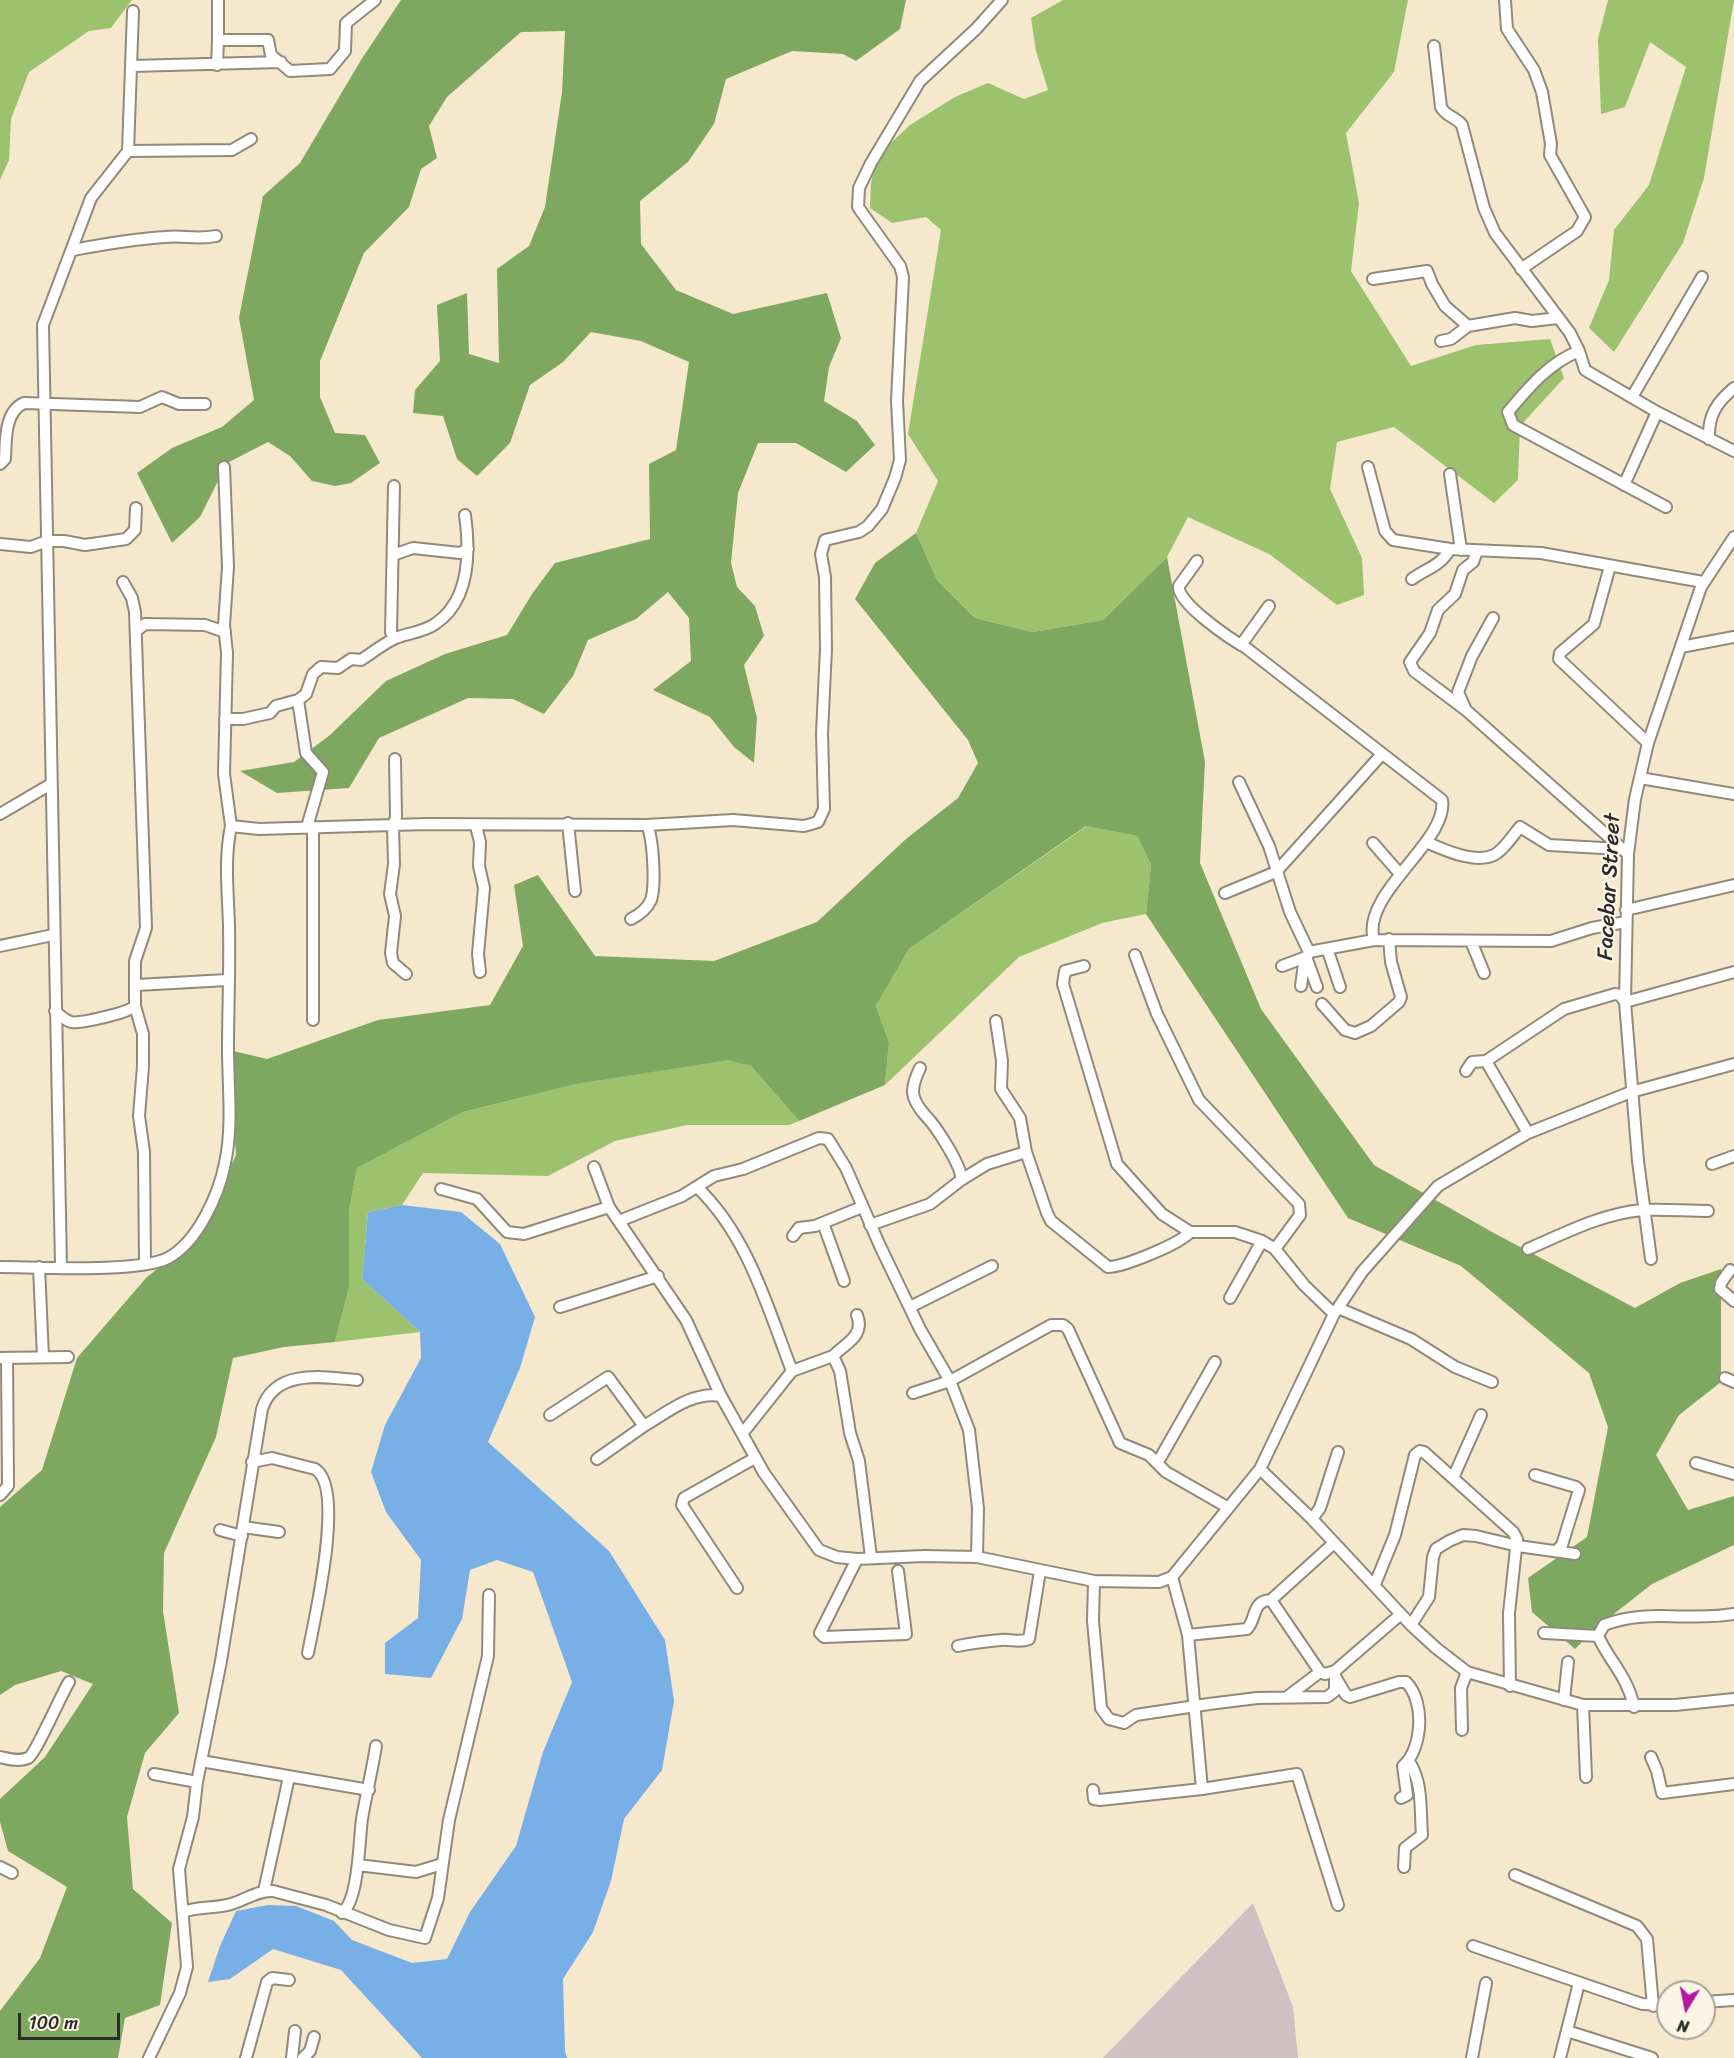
<!DOCTYPE html>
<html>
<head>
<meta charset="utf-8">
<style>
  body { margin:0 }
  #map { position:relative; width:1734px; height:2058px; overflow:hidden; background:#f5e8cd; font-family:Sriracha,sans-serif }
  canvas { display:block }
  .north { position:absolute; left:1656px; top:1980px; width:60px; height:60px; box-sizing:border-box; background:#fcf5e5; border:2px solid #a8a49b; border-radius:50%; rotate:190deg; font-size:16px; font-weight:700; line-height:24px; text-align:center; color:#2b2b2b }
  .north::after { content:''; display:block; margin:auto; width:21px; height:27px; background:#b5179e; clip-path:polygon(50% 0,100% 100%,50% 72%,0 100%) }
  .scale { position:absolute; left:18px; top:2013px; width:102px; height:27px; box-sizing:border-box; border:3px solid #2b2b2b; border-top:0; padding-left:8px; font-size:18px; line-height:21px; white-space:nowrap; color:#2b2b2b; -webkit-text-stroke:4px #fcf5e5; paint-order:stroke }
</style>
</head>
<body>
<div id="map">
<canvas width="1734" height="2058"></canvas>
<div class="north">N</div>
<div class="scale">100 m</div>
</div>
<script>
const c = document.querySelector('canvas').getContext('2d');
c.lineJoin = 'round';
function fill(path, color) { c.fillStyle = color; c.fill(path, 'evenodd'); }
function strokePath(path, color, width, dash) { c.strokeStyle = color; c.lineWidth = width; c.lineCap = dash ? 'butt' : 'round'; c.setLineDash(dash || []); c.stroke(path); }
function label(font, color, halo, rows, align = 'center') {
  c.font = font + ' Sriracha,sans-serif'; c.lineWidth = 4.5; c.setLineDash([]); c.textBaseline = 'middle'; c.strokeStyle = halo; c.fillStyle = color; for (const [text, x, y, turn = 0] of rows) {
    c.save(); c.translate(x, y); c.rotate((+turn || 0) * Math.PI / 180); c.textAlign = isNaN(turn) ? turn : align; if (halo) c.strokeText(text, 0, 0); c.fillText(text, 0, 0); c.restore();
  }
}
const industrial = new Path2D(`
  M1253,1903L1293,2007L1298,2058H1103Z`);
const green = new Path2D(`
  M0,0H132L111,28L89,31L29,72L11,119L9,160L0,180Z
  M1063,0H1408L1394,72L1346,133L1359,203L1351,271L1411,366L1476,345L1550,339L1564,378L1520,426L1518,480L1494,503L1394,427L1337,442L1330,489L1362,558L1364,595L1337,605L1269,554L1188,517L1167,557L1103,620L1033,632L975,618L937,580L916,533L938,481L908,434L941,230L926,217L892,223L870,208L871,183L877,156L910,125L955,97L988,83L1024,99L1048,90L1036,51L1031,18Z
  M1608,0H1734L1704,178L1683,243L1614,352L1589,328L1609,280L1614,230L1649,185L1686,67L1650,42L1625,107L1601,114L1598,39Z
  M1087,826L1137,836L1151,865L1146,914L1102,923L1019,957L885,1085L889,1042L876,1006L909,949Z
  M728,1059L751,1066L799,1121L789,1125H687L615,1141L548,1176L423,1173L402,1205L368,1212L362,1279L420,1332L335,1342L349,1288V1211L357,1168L463,1112L577,1084Z`);
const forest = new Path2D(`
  M401,0H906L900,29L856,61L843,54L792,51L726,79L714,124L688,162L640,201L641,244L676,290L733,314L827,293L841,338L829,367L824,401L857,421L875,445L846,472L796,443H758L738,493L731,563L737,587L755,606L764,636L744,665L757,718L754,763L734,747L710,717L653,690L691,661L689,618L668,592L636,619L588,640L573,676L544,714L513,699L468,698L379,738L349,788L277,793L240,771L294,762L330,735L386,681L445,654L507,635L532,594L555,563L650,539L649,464L676,450L689,362L641,341L591,332L563,362L530,385L510,443L477,476L457,459L443,416L413,413L415,390L440,361L437,305L467,293L469,354L499,363L497,269L529,246L545,207L562,92L565,31L521,32L447,97L429,126L437,158L421,169L409,207L364,253L320,361V397L335,433L365,435L380,463L351,483L335,486L312,481L290,456L268,442L227,463L200,517L172,543L137,473L172,448L222,427L254,400L239,318L263,196L300,163L361,60Z
  M916,533L937,580L975,618L1033,632L1103,620L1167,557L1205,762L1200,863L1261,1009L1374,1165L1492,1232L1635,1308L1680,1283L1721,1269V1382L1679,1415L1656,1455L1688,1510L1734,1496V1545L1652,1584L1596,1628L1575,1649L1532,1612L1528,1578L1587,1537L1608,1427L1589,1373L1461,1266L1348,1218L1146,914L1151,865L1137,836L1086,826L909,949L876,1006L889,1042L885,1085L799,1121L751,1066L728,1060L577,1084L463,1112L357,1168L349,1211V1288L335,1342L284,1347L233,1358L216,1437L164,1553L163,1611L179,1713L145,1753L127,1817L133,1889L172,1923L160,2005L125,2018L118,2058H0V2011L40,1958L67,1887L8,1851L0,1822V1799L45,1757L93,1684L61,1671L15,1685L0,1695V1507L42,1470L77,1358L146,1278L201,1233L236,1155L229,1050L267,1059L378,1020L490,1005L523,946L514,885L538,875L595,956L714,961L817,922L906,839L958,798L978,763L968,740L855,599L875,563Z`);
const water = new Path2D(`
  M402,1205L461,1212L500,1244L535,1317L520,1368L488,1442L609,1551L665,1640L674,1701L662,1770L624,1819L611,1881L593,1932L563,1979L565,2051L567,2058H422L341,1970L273,1949L230,1979L208,1982L220,1946L236,1911L268,1905L296,1906L334,1921L352,1940L412,1963L447,1959L470,1912L516,1846L543,1752L572,1682L533,1572L497,1560L470,1570L462,1619L431,1678L385,1674V1643L418,1618L421,1560L386,1512L371,1472L385,1425L421,1358L420,1332L362,1279L368,1212Z`);
const minor = new Path2D(`
  M218,0V40
  M1505,0L1507,29L1534,70L1542,92L1551,144L1550,155L1585,217L1577,231L1521,269
  M1434,46L1441,107C1445,116 1456,117 1462,125L1484,208L1495,233L1570,333L1579,351L1585,370L1657,412L1734,451
  M217,65L218,40H268L271,55L290,71L330,69L345,51L346,23L375,0
  M132,66L281,62
  M128,151L232,150L251,139
  M73,250C104,244 134,239 165,237C183,235 196,240 216,236
  M1373,279L1427,271L1432,284L1445,306L1468,326L1515,318L1532,321L1558,318
  M1441,341L1451,339L1468,326
  M1579,351C1549,363 1529,387 1508,412L1513,425L1666,507
  M1632,397L1702,277
  M1709,439C1708,416 1716,403 1734,388
  M0,464L5,459C6,441 4,412 24,403L140,407L162,397L179,404H205
  M224,467L228,567L224,625L227,653L224,774L231,826
  M1368,467L1385,531L1393,540L1450,549L1541,553L1703,582
  M1450,474L1461,550
  M1624,485L1657,412
  M394,486L391,632L394,639
  M0,544L31,547L47,541H64L85,545L126,539L135,530L136,508
  M1477,551L1473,562L1463,570L1455,594L1438,610L1430,633L1410,662L1414,671L1467,711L1628,854
  M393,555L413,548L460,553L468,549
  M1197,561L1179,586C1176,602 1230,639 1245,647L1442,800C1449,841 1360,894 1374,940
  M1610,566L1594,624L1560,653L1559,659L1648,743
  M1412,579C1427,568 1441,566 1450,549
  M123,582L132,598L135,612L146,928L135,961V1006L143,1034V1066L139,1116L144,1152L145,1264
  M136,631L145,624L205,625L225,632
  M1241,645L1269,606
  M1681,647L1734,637
  M298,700L306,753L323,772L307,827
  M1465,708L1458,692L1472,656L1493,618
  M225,719H243L270,713L276,706L298,700L306,694L313,674L321,667L338,668L351,659L361,660C372,653 384,643 396,638C408,633 424,632 435,624C470,601 470,551 465,515
  M395,759L396,817L393,826L394,864L390,894L395,916L391,953L393,963L406,974
  M1640,778L1734,794
  M1239,782L1269,846L1290,912L1309,952
  M0,814L51,784
  M568,823L575,891
  M476,826L480,842L479,866L484,888L478,954L480,972
  M1426,842C1444,850 1475,864 1494,855C1504,850 1513,835 1520,827L1549,845L1620,849
  M1373,843L1400,874
  M1225,893L1276,872L1382,754
  M1626,910L1734,885
  M631,919C639,915 647,909 651,900C656,885 653,838 647,825
  M1471,941L1484,973
  M0,946L53,935
  M1328,951L1340,987
  M1309,952L1374,940L1551,941L1592,928L1626,922
  M1135,955L1157,1014L1199,1100L1299,1204L1300,1215L1275,1249
  M1306,957L1317,987
  M1084,966L1065,971L1063,984L1117,1164L1162,1214L1190,1232
  M1282,966L1306,957
  M137,985L227,980
  M1301,986L1304,964L1309,952
  M1625,1002L1734,972
  M1322,1004L1345,1030L1355,1033L1371,1026L1399,1002L1401,997L1391,962L1389,939
  M55,1011C60,1015 64,1020 71,1022C79,1024 128,1013 135,1006
  M313,1020V827
  M996,1021L1002,1061L1001,1089L1020,1118L1026,1152L1047,1213L1051,1221L1108,1267C1123,1267 1180,1244 1190,1232H1235L1262,1241L1275,1249L1304,1285L1334,1314
  M1486,1061L1528,1133
  M920,1068C910,1089 910,1098 925,1115C935,1125 963,1167 961,1180
  M1466,1071L1472,1062L1486,1061L1564,1009L1615,994L1620,995L1625,1002
  M1712,1164L1734,1156
  M594,1167L609,1207L686,1320L721,1396L764,1473L819,1550L837,1557L857,1559L924,1556L977,1557L1094,1581L1159,1582L1172,1577L1260,1469L1334,1314L1362,1272L1438,1186L1528,1133L1631,1092L1734,1064
  M697,1187C748,1236 767,1306 792,1371
  M441,1189L477,1199L507,1232L524,1234L609,1207
  M619,1221L682,1196L714,1176L743,1169L819,1138L828,1139L846,1168L880,1246L920,1329L950,1381L969,1430L978,1508L977,1557
  M823,1223L844,1281
  M870,1225L930,1204L961,1180L987,1164L1026,1152
  M793,1236L799,1228L815,1226L862,1207
  M1528,1249C1565,1233 1601,1214 1642,1210C1664,1209 1686,1211 1708,1211
  M1651,1259L1638,1161L1625,1002L1628,854L1635,799L1648,743L1701,587L1734,537
  M61,1266L43,325L91,198L128,151L133,11
  M0,1267C37,1267 139,1273 168,1258C198,1242 219,1194 225,1163C233,1127 228,1085 228,1049C228,1008 230,967 229,926C228,891 224,860 231,826L259,829L427,824L647,825L733,820L804,826L818,822L824,809L822,733L826,649L825,577L821,554L825,540L859,532L868,526L882,509L895,478L900,460L897,401L903,277L900,266L858,207L859,188L871,163L920,81L976,29L1002,0
  M39,1267L43,1357
  M1730,1270L1721,1283L1720,1289L1734,1301
  M1230,1298L1262,1241
  M560,1307L658,1276
  M910,1307L992,1266
  M1338,1308L1411,1339L1455,1367L1492,1382
  M833,1356C846,1343 865,1336 857,1315
  M0,1358L68,1357
  M1725,1378L1734,1382
  M913,1393L950,1381L1051,1325H1063L1068,1329L1120,1443L1149,1455L1166,1472L1227,1507
  M550,1415L608,1377L644,1426C668,1412 692,1391 721,1396
  M742,1434L792,1371L833,1356L840,1371L850,1433L859,1461L871,1557
  M597,1459L644,1426
  M252,1462L272,1458L315,1469C346,1487 314,1621 308,1653
  M1158,1462L1215,1362
  M1696,1463L1734,1474
  M1260,1469L1312,1519L1411,1625L1436,1648L1467,1672L1583,1705H1675L1734,1699
  M1535,1475L1576,1487L1579,1490L1562,1545L1556,1551
  M1453,1478L1481,1415
  M0,1495L8,1486L7,1359
  M1312,1519L1320,1508L1338,1452
  M243,1527L279,1532
  M220,1530L242,1536
  M857,1559L820,1633L824,1637L906,1634L898,1571
  M1172,1577L1188,1635L1202,1789
  M1094,1581L1093,1621L1101,1708L1109,1719L1124,1723L1136,1715L1209,1704L1257,1698L1327,1697L1335,1691V1671
  M1375,1584L1395,1535L1415,1455L1420,1451L1424,1452L1513,1532L1517,1539L1509,1613L1510,1686
  M737,1588L682,1505L684,1498L755,1458
  M1271,1600L1320,1672L1325,1674L1335,1671L1401,1614
  M1411,1625L1429,1597L1433,1557L1436,1549L1449,1541L1463,1535L1476,1536L1518,1546L1575,1554
  M1544,1633L1598,1636
  M1188,1635L1247,1629C1257,1619 1251,1601 1271,1600L1334,1543
  M958,1646C973,1643 987,1641 1001,1640C1012,1639 1019,1643 1029,1639L1040,1571
  M1336,1678L1346,1695L1350,1697L1399,1682H1406C1426,1702 1422,1750 1403,1766L1407,1795L1401,1798
  M1287,1697L1320,1672
  M1564,1700L1568,1662
  M1583,1705L1586,1777
  M1634,1707C1627,1675 1611,1664 1598,1636L1604,1625C1647,1608 1690,1622 1734,1614
  M1462,1730L1461,1688L1467,1672
  M0,1757C9,1759 19,1762 28,1758C35,1755 61,1695 69,1682
  M1651,1757L1657,1771L1662,1793L1734,1784
  M201,1761L369,1790
  M154,1774L197,1782
  M1093,1790L1094,1799L1100,1800L1202,1789L1297,1774L1338,1905
  M358,1865L416,1872L442,1864
  M0,1867L12,1873
  M1404,1867L1405,1848L1422,1835C1420,1811 1423,1784 1410,1763
  M1515,1875L1637,1926L1647,1939L1653,2006
  M264,1891L289,1777
  M183,1912C198,1906 215,1909 231,1904C245,1900 258,1890 273,1891L326,1905L389,1930L425,1938L438,1898L449,1820L488,1656L489,1595
  M342,1913C359,1900 359,1840 362,1819C366,1795 372,1771 376,1746
  M1473,1946L1642,2004L1668,2005
  M1704,2002L1734,2000
  M1567,2031L1652,2058
  M149,2058L180,1993L187,1967L179,1869L193,1817L197,1782L221,1661L262,1409C275,1368 324,1377 357,1380
  M246,2058L267,1982L272,1978L289,1980
  M292,2058L295,2031
  M303,2058L310,2051L314,2037
  M1472,2058L1486,1983
  M1560,2058L1579,1983`);
const streetNames = [
  ["Facebar Street",1610,887,-87]
];
fill(industrial, '#d2bec3');
fill(green, '#9dc26d');
fill(forest, '#7ea860');
fill(water, '#78afe7');
strokePath(minor, '#908a7c', 14);
strokePath(minor, '#fff', 10);
label('22px', '#2b2b2b', '#fcf5e5', streetNames);
</script>
</body>
</html>
